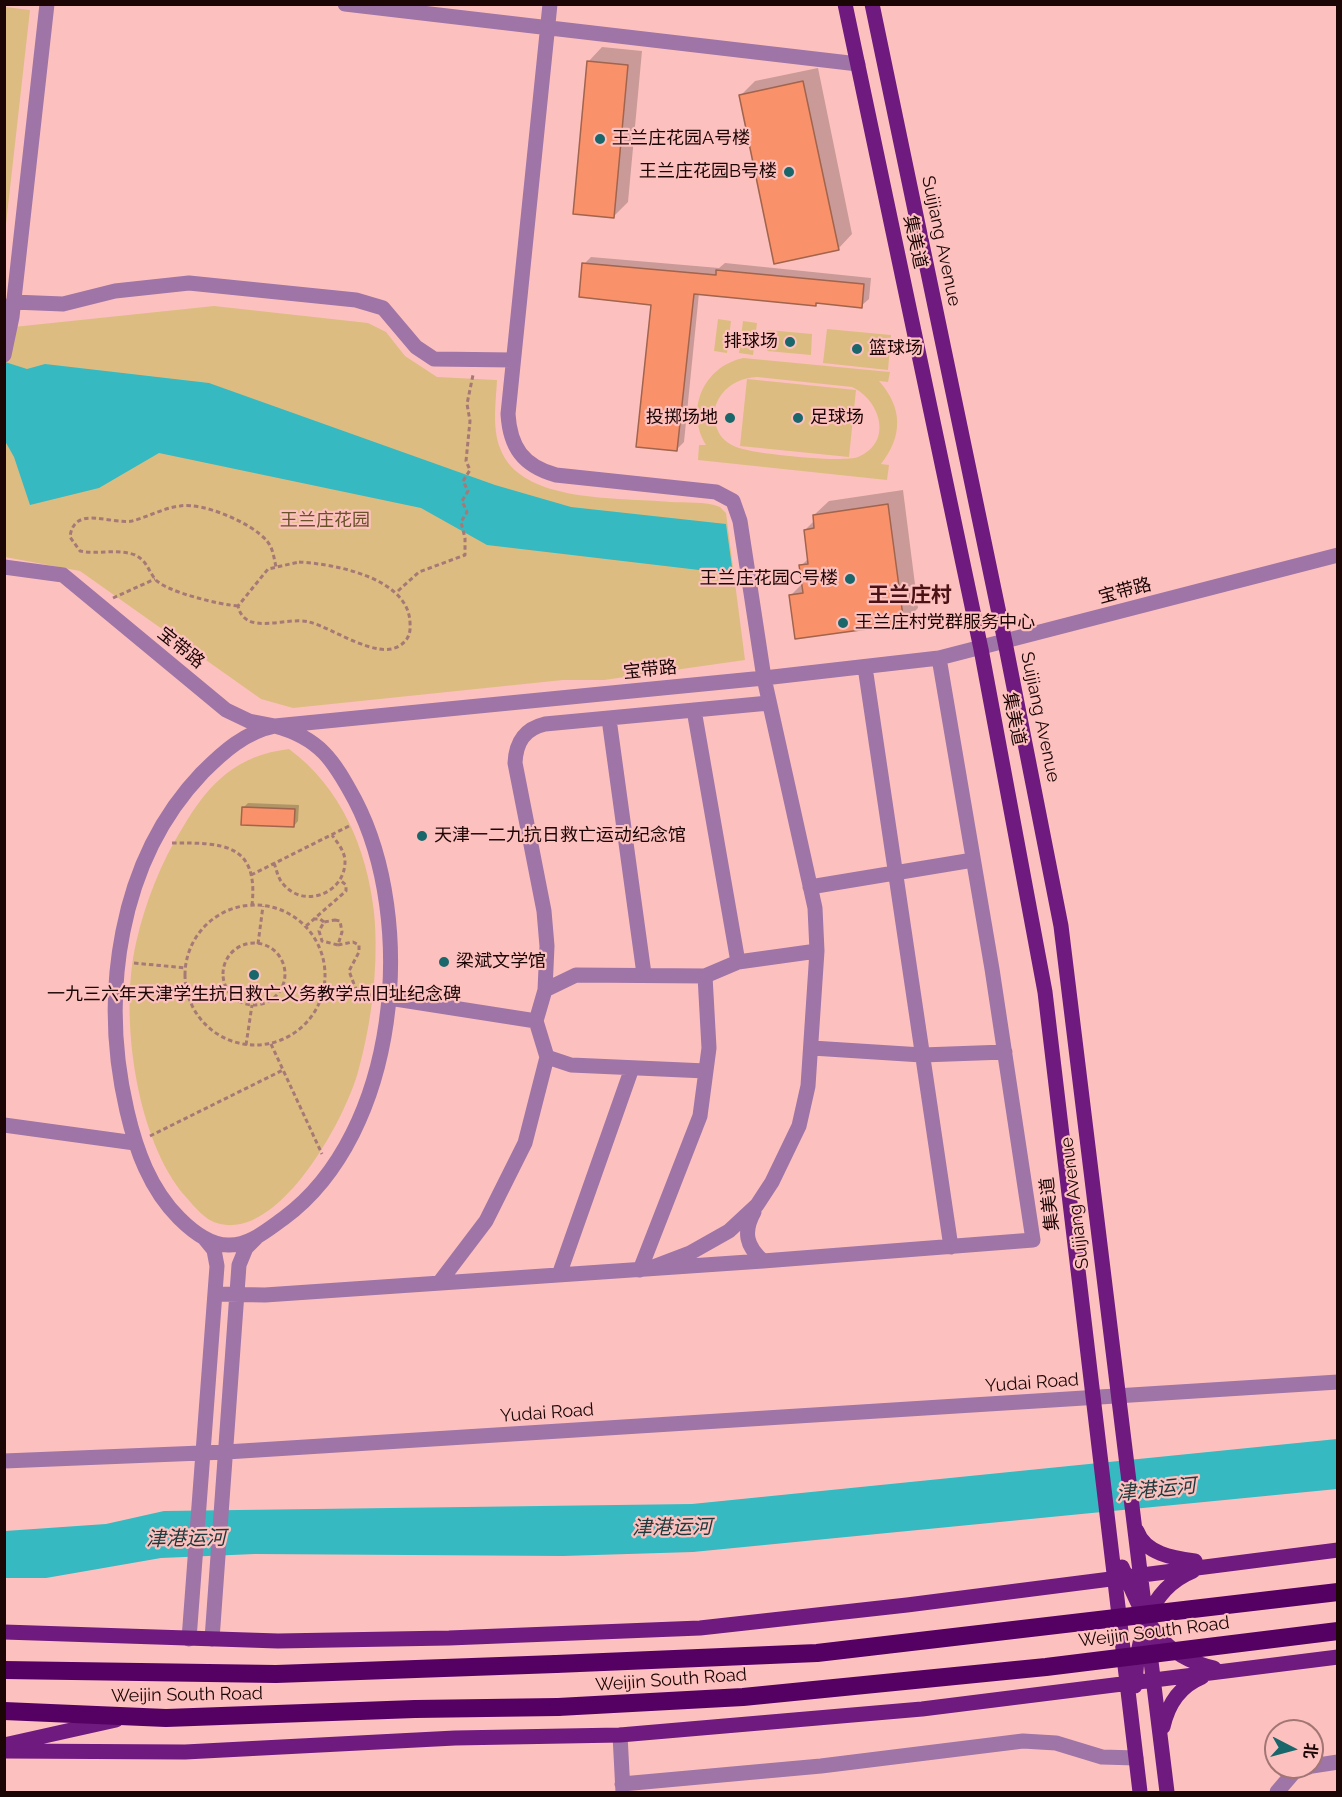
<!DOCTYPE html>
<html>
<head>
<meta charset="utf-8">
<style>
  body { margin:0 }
  #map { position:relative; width:1342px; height:1797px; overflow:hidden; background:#fcc1be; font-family:Raleway,"Noto Sans SC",sans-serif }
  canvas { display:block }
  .frame { position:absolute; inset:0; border:6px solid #1c0505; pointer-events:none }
  .north { position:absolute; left:1264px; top:1719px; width:60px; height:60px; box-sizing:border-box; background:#fcc1be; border:2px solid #a27674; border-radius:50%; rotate:96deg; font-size:16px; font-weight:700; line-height:24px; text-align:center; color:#1c0505 }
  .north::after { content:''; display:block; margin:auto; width:21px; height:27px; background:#19666b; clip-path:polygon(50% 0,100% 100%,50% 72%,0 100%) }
</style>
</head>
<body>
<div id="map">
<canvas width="1342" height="1797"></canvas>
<div class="frame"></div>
<div class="north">北</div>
</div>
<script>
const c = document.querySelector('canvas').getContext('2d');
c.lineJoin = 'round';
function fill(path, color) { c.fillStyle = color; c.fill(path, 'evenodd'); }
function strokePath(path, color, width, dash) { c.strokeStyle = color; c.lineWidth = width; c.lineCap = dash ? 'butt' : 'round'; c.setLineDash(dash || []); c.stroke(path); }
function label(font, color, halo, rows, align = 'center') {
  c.font = font + ' Raleway,"Noto Sans SC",sans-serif'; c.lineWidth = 4.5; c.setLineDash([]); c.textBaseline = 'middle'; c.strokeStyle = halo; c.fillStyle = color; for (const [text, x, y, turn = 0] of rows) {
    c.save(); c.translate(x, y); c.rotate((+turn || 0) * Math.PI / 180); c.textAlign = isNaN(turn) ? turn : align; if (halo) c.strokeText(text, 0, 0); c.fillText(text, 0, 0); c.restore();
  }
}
const green = new Path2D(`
  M5,7L30,10L5,233L4,8Z
  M214,306L368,323L386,332L405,356L437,377L497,380C496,402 492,427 500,448C520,504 619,497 670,502C685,503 705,501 720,507L726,513L745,660L604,680H563L293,708L261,699L80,571L5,557L4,328Z
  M718,319L731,321L727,353L714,351Z
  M743,321L757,323L753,355L739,353Z
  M827,329L891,335L888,370L823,363Z
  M768,330L812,334L811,355L767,351Z
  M743,358L890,372L888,382L879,381C903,408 903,436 881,464L889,465L887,480L698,460L699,445H706C685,410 703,367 743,358ZM757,377L852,387C880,400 894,442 858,457C842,463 753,454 736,447C729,444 723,440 719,433C704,404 728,378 757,377Z
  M747,379L856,390L849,457L740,446Z
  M289,749C341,787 367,849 374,912C379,964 372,1022 358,1072C345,1119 281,1238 220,1224C204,1220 196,1208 185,1196C136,1139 119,1016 136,943C145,903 161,862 183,827C209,783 237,755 289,749Z`);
const water = new Path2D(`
  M5,362L27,369L45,364L209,383L495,485L571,507L726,524L733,574L487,545L421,508L159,453L99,488L30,505L14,457L5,441Z
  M1337,1439V1489L693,1552L563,1556L255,1554L161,1558L46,1578H5V1531L106,1524L164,1511L692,1504Z`);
const shadow = new Path2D(`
  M602,47L642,51L628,202L614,216L588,62Z
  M818,68L852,234L838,249L741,95L755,81Z
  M591,257L719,268L725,263L871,278L869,299L861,306L819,301L815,305L699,293L684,442L677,449L652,304L584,264Z
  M903,490L918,608L904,622L791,595L803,583L801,566L809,558L805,530L815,520L814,515L829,501Z
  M248,803L299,805L298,821L294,826L244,807Z`);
const building = new Path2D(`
  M587,61L628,65L614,218L573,214Z
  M803,81L839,250L774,264L739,95Z
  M582,263L716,275V270L864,284L862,308L816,303V306L694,294L677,451L636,447L651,305L579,297Z
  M888,504L904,624L795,639L789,595L803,593L799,565L808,564L804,530L814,528L813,515Z
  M242,807L295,809L294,827L241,825Z`);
const path = new Path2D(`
  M299,562C335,564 409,578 410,623C411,633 408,641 399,646C377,660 333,628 309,622C286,616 245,637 238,606L268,569Z
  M398,591L419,572L465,555V538L461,522L467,512L462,501L468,491L463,481L470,470L466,461L470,421L467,404L473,375
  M113,598L155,579
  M238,606C222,605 165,592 155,579C148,570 147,561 135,555C117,548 98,555 80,551L70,537C74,504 111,525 132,521C148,517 163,508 180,506C203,502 252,523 267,541C273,548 274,558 276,567
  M172,843C221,843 259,842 252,905
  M274,863C277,871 278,879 284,885C305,909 346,893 345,860C344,850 337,842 332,835
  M251,875L349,826
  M185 975a70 70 0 1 1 140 0a70 70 0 1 1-140 0Z
  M313,919H320L324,922
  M335,920L340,921L342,932L338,945L322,941L319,931L324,922Z
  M306,926L346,891V885L340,880
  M223 974a31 31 0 1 1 62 0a31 31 0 1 1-62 0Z
  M258,944L263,906
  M338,945L353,942L359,945V952L349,971L357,992
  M134,963L186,968
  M323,992L338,990L372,995
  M271,1044L322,1154
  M246,1045L252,1005
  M150,1136L283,1070`);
const minor = new Path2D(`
  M345,4L858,64
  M550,4L508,414C510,447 523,466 556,475L716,492L733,501L740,521L764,678L815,908L817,951L808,1086L799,1126L772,1182L757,1205L729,1231L690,1253L648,1269
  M13,302L63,304L115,291L189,283L356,300L383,308L416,347L434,359L513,360
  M4,355L12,317L47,4
  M4,567L63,575L226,710L249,721L275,726L764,678L939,658L1338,555
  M865,667L951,1247
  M694,710L738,962
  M609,719L644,974
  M275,726C320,738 334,761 355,800C418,921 399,1133 284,1218C267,1230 249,1246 228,1245C210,1245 191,1230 179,1218C150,1189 136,1150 127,1111C100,996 118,861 202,773C223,752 245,732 275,726Z
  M810,887L973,860
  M545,990L576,975L705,976L738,962L817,951
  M389,998L536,1021
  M812,1048L922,1055L1005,1052
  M547,1057L571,1065L706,1071
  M4,1125L135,1143
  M754,1212C743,1232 746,1246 763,1261
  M640,1270L700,1116L709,1048L705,976
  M559,1275L632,1068
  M439,1283L486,1221L525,1143L547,1057L536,1021L545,990L547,946L544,911L515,763C516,742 524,729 545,724L769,703
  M215,1294L265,1295L763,1261L1033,1240L992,969L939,658
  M4,1461L226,1452L1338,1382
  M189,1639L217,1266L214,1250L205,1239
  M212,1639L239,1265L246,1248L256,1238
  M620,1735L623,1792
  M1312,1766L1338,1762
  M622,1784L821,1766L1023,1741L1056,1743L1102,1757L1136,1758
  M1277,1792L1295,1771L1309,1767`);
const major = new Path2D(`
  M845,4L981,649L1045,992L1140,1792
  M872,4L1005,642L1061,926L1167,1792
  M1137,1531C1145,1554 1174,1558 1195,1561
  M1122,1567C1143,1616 1158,1656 1214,1668
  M4,1632L278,1641L449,1638L700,1628L907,1605L1338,1550
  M1135,1686C1137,1641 1146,1590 1193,1571
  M1163,1727C1168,1704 1180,1686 1202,1677
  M4,1745L116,1720
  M4,1751L185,1752L455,1738L620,1735L922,1709L1338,1657`);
const highway = new Path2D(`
  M4,1670L276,1674L556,1664
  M4,1711L166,1718L415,1709L558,1707`);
const highwayBridge = new Path2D(`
  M556,1664L817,1653L1338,1592
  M558,1707L743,1697L1046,1667L1338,1631`);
const markers = [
  [600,139,6,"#19666b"],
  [789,172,6,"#19666b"],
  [790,342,6,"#19666b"],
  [857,349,6,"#19666b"],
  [730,418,6,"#19666b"],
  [798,418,6,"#19666b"],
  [850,579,6,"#19666b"],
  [843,623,6,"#19666b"],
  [422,836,6,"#19666b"],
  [444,962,6,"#19666b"],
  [254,975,6,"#19666b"]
];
const poiNames = [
  ["王兰庄花园A号楼",612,139],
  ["王兰庄花园B号楼",777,172,"right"],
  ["排球场",778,342,"right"],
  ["篮球场",869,349],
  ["投掷场地",718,418,"right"],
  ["足球场",810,418],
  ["王兰庄花园C号楼",838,579,"right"],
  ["王兰庄村党群服务中心",855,623],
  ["天津一二九抗日救亡运动纪念馆",434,836],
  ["梁斌文学馆",456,962],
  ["一九三六年天津学生抗日救亡义务教学点旧址纪念碑",254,995,"center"]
];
const streetNames = [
  ["Suijiang Avenue",941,241,78],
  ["集美道",915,242,78],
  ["宝带路",1125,591,-15],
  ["宝带路",181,648,39],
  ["宝带路",650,670,-6],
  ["Suijiang Avenue",1040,717,78],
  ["集美道",1014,719,79],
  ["Suijiang Avenue",1075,1203,-97],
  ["集美道",1050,1204,-96],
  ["Yudai Road",1032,1383,-4],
  ["Yudai Road",547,1413,-4],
  ["Weijin South Road",1154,1632,-7],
  ["Weijin South Road",671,1680,-4],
  ["Weijin South Road",187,1695,-1]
];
const parkNames = [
  ["王兰庄花园",325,521]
];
const waterNames = [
  ["津港运河",1156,1490,-6],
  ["津港运河",672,1528,-1],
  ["津港运河",186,1539,-1]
];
const quarterNames = [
  ["王兰庄村",910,596]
];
fill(green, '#ddbc81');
fill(water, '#36b9c1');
fill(shadow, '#0003');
fill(building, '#f9916a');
strokePath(building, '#a1644d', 1.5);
strokePath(path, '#a67977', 3, [4.5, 3]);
strokePath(minor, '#9f74a7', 15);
strokePath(major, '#6f1a7e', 15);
strokePath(highway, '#550063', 18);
strokePath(highwayBridge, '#550063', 18);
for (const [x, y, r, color] of markers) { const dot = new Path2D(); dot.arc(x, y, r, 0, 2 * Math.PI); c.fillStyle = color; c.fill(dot); strokePath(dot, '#fcc1be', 2); }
label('18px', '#1c0505', '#fcc1be', poiNames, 'left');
label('18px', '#1c0505', '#fcc1be', streetNames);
label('18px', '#695227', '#fcc1be', parkNames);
label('italic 20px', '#1d393b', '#fcc1be', waterNames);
label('bold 21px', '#4b1215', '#fcc1be', quarterNames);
</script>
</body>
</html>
